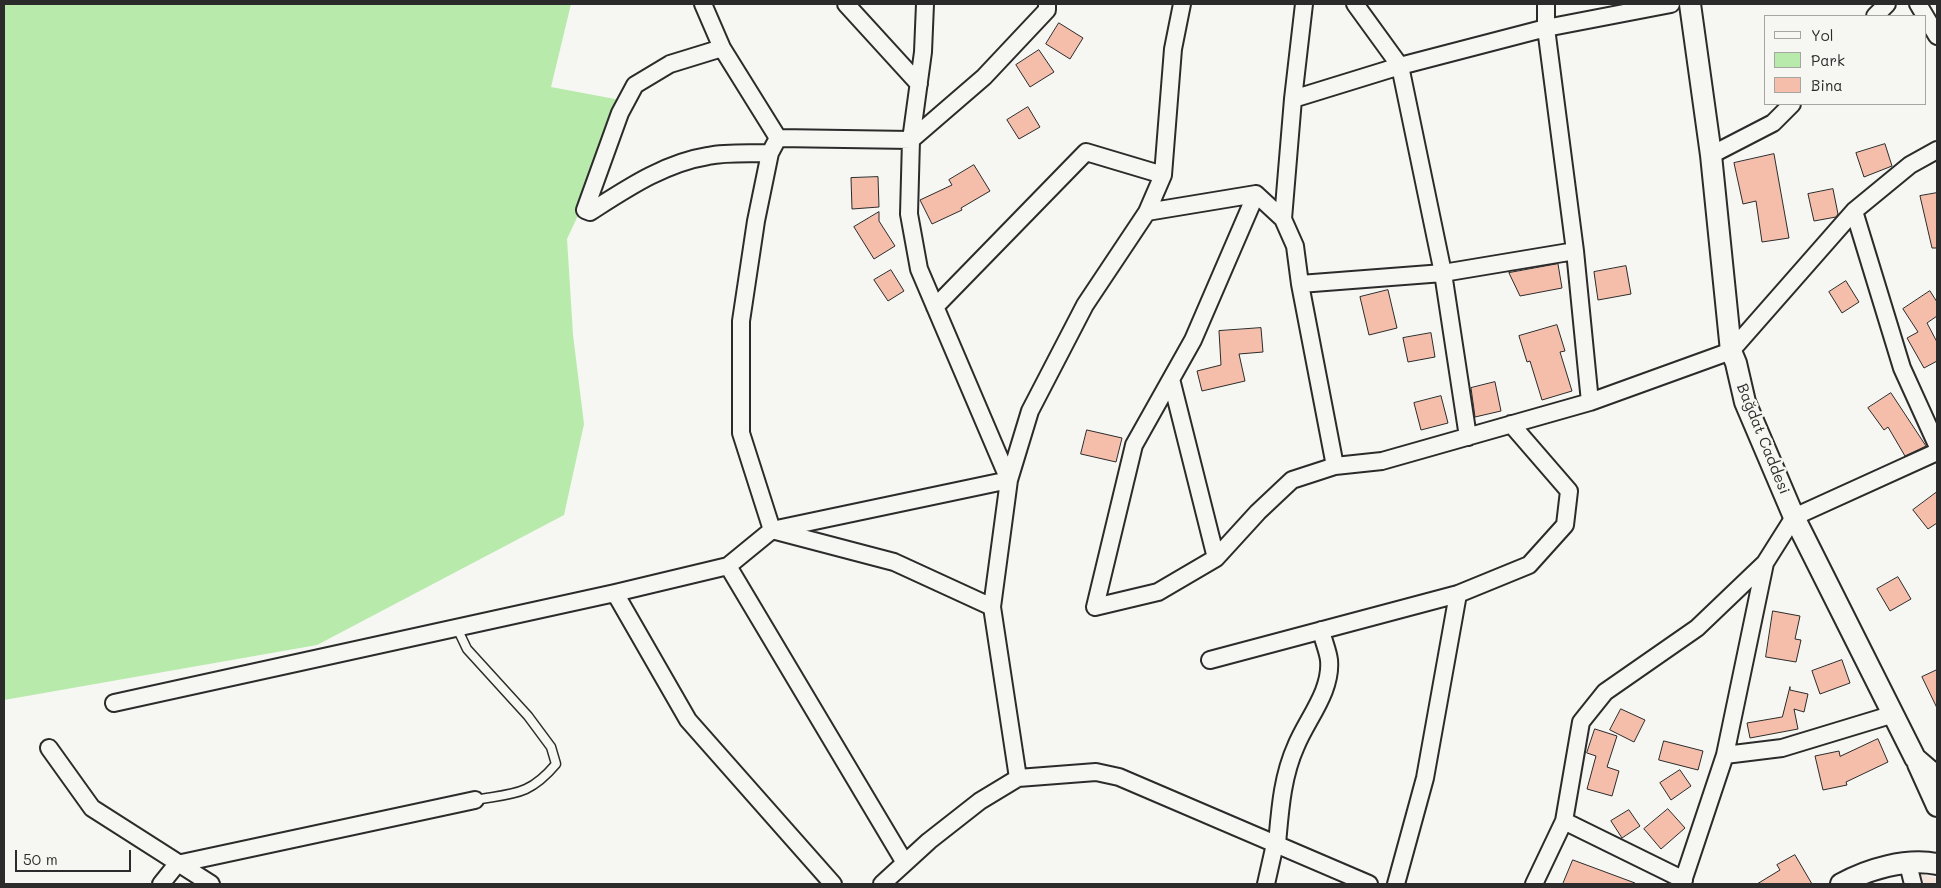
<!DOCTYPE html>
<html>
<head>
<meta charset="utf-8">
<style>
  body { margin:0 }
  #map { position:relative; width:1941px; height:888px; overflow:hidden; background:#f6f6f2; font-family:Mali,sans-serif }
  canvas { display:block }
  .frame { position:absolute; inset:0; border:5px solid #2b2b2b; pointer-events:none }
  .legend { position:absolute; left:1764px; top:15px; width:162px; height:90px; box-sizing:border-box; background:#f6f6f2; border:1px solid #a5a5a2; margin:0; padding:6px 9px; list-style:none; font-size:15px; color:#2b2b2b }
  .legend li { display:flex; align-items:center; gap:10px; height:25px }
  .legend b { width:25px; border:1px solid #a5a5a2 }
  .scale { position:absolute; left:15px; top:850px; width:116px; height:22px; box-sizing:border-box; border:2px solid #2b2b2b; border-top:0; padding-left:6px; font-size:15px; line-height:18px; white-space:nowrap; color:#2b2b2b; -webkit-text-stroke:4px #f6f6f2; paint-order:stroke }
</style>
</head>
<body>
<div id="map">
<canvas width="1941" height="888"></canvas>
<div class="frame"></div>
<ul class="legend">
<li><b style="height:6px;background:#f6f6f2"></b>Yol</li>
<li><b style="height:14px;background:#b7eaab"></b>Park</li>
<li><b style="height:14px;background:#f5beaa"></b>Bina</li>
</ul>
<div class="scale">50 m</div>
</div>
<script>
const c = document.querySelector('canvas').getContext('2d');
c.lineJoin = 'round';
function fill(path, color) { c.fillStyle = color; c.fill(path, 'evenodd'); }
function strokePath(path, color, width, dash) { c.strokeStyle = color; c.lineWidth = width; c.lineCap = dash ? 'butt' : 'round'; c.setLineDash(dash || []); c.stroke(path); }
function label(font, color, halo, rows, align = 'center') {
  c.font = font + ' Mali,sans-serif'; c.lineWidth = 5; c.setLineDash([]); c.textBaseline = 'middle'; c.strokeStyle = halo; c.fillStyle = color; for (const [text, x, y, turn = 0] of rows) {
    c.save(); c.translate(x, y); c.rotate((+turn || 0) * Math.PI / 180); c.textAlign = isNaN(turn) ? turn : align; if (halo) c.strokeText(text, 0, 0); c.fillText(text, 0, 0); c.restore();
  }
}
const built = new Path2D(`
  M1921,874L1937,878V884H1924Z`);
const green = new Path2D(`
  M4,4H571L551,87L631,102L567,239L573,335L584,424L564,515L317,645L4,700Z`);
const building = new Path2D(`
  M1059,23L1083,38L1070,59L1046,44Z
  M1039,50L1054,72L1030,87L1016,65Z
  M1028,107L1040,127L1019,139L1007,120Z
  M1885,144L1892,166L1864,177L1856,153Z
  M1774,154L1789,238L1762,242L1756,201L1743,204L1734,163Z
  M974,165L990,191L961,208L962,210L932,224L920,200L952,185L949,180Z
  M878,177L879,207L852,209L851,178Z
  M1833,189L1838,214L1836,217L1814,221L1808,194Z
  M1937,193V248H1932L1920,196Z
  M879,212V221L895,246L874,259L854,227Z
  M1558,264L1562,288L1520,296L1509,273Z
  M1626,266L1631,294L1598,300L1594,272Z
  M891,270L904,291L888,301L874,280Z
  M1846,281L1859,302L1842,313L1829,292Z
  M1388,290L1397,328L1369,335L1360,297Z
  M1930,291L1937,302V316L1927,323L1937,342V361L1924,368L1907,338L1918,332L1903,309Z
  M1557,325L1565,351L1560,352L1572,391L1542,400L1530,361L1527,362L1519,336Z
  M1261,328L1263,352L1239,354L1245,381L1202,391L1197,371L1221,365L1219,331Z
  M1431,333L1435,357L1408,362L1403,338Z
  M1495,382L1501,411L1475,417L1471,388Z
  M1891,393L1926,446L1905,456L1888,427L1884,430L1868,408Z
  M1441,396L1448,423L1421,430L1414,403Z
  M1087,430L1122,438L1116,462L1081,454Z
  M1937,492V523L1928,529L1913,510Z
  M1898,577L1911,599L1890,611L1877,589Z
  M1773,611L1800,616L1795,639L1801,640L1796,662L1766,657Z
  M1842,660L1850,683L1820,694L1812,671Z
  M1937,670V708L1922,677Z
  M1790,687V690L1808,694L1804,712L1794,709L1798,729L1750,738L1747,723L1782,717Z
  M1621,709L1645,720L1634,742L1610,730Z
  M1595,729L1617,736L1607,767L1619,771L1612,796L1587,789L1596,756L1587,753Z
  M1878,739L1888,762L1846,782L1847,785L1823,790L1815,756L1839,751L1840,756Z
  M1664,741L1703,751L1698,770L1659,760Z
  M1680,770L1691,786L1671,800L1660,783Z
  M1668,809L1685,828L1661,849L1644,829Z
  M1629,810L1640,826L1622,838L1611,821Z
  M1795,855L1812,884H1757L1780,870L1777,865Z
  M1573,860L1635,883V884H1563Z`);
const service = new Path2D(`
  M457,628L467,649L528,716L551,747L556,764C529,796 514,793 475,800`);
const minor = new Path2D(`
  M703,4L722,48L778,138
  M846,4L919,84
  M925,4L923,52L911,140L909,214L919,269L1009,480
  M1355,4L1400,66L1443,273L1575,251
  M1546,4V28L1575,251L1590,402
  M1918,4L1937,36
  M1875,16L1887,4
  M722,48L670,64L635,85L620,113L585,210L590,212C626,189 664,163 708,156C728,152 749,154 770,153
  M1293,99L1400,66L1546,28L1671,4
  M778,138L770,153L756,221L741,321V433L772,530L1009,480
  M778,138L911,140L984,77L1047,10V4
  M1711,155L1773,123L1792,104
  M1256,194L1193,340L1134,445L1095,607L1158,592L1216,558L1258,512L1292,480L1335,466L1382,461L1590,402L1731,351L1854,211L1910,165L1937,150
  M1854,211L1902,368L1937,445
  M1147,212L1256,194L1283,219L1295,246L1300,284L1335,466
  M1283,219L1293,99L1304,4
  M1300,284L1443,273L1468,437
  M935,307L1086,152L1163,175
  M1171,379L1216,558
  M728,566L905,863
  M615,593L688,720L833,884
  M1210,660L1458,594L1529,565L1565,525L1569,491L1511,424
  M114,703L615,593L728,566L772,530L894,562L992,607
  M49,748L92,808L211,884
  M1725,755L1782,748L1894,714
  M1018,778L992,607L1009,480L1030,411L1085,305L1147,212L1163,175L1173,49L1182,4
  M1277,844C1280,811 1282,777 1296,746C1307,719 1332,691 1329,660C1328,651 1323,640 1321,630
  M1908,864L1913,884
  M1684,880L1564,821L1581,722L1605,692L1697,628L1765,563
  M161,884L177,864L475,800
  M882,884L929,841L980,801L1018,778L1096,772L1119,777L1369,884
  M1266,884L1275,844
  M1396,884L1425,778L1458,594
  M1534,884L1564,821
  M1682,884L1725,755L1765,563L1794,517L1937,452`);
const tertiary = new Path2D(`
  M1690,4L1711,155L1731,351L1736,363L1745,402L1794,517L1915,758L1937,777
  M1918,764L1937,806
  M1841,884C1868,869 1906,858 1937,864`);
const streetNames = [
  ["Bağdat Caddesi",1763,439,68]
];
fill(built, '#f6e5dc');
fill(green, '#b7eaab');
fill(building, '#f5beaa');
strokePath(building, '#2b2b2b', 1);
strokePath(service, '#2b2b2b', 11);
strokePath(minor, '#2b2b2b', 20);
strokePath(tertiary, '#2b2b2b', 24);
strokePath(service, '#f6f6f2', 8);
strokePath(minor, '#f6f6f2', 16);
strokePath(tertiary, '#f6f6f2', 20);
label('15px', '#2b2b2b', '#f6f6f2', streetNames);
</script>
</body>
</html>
